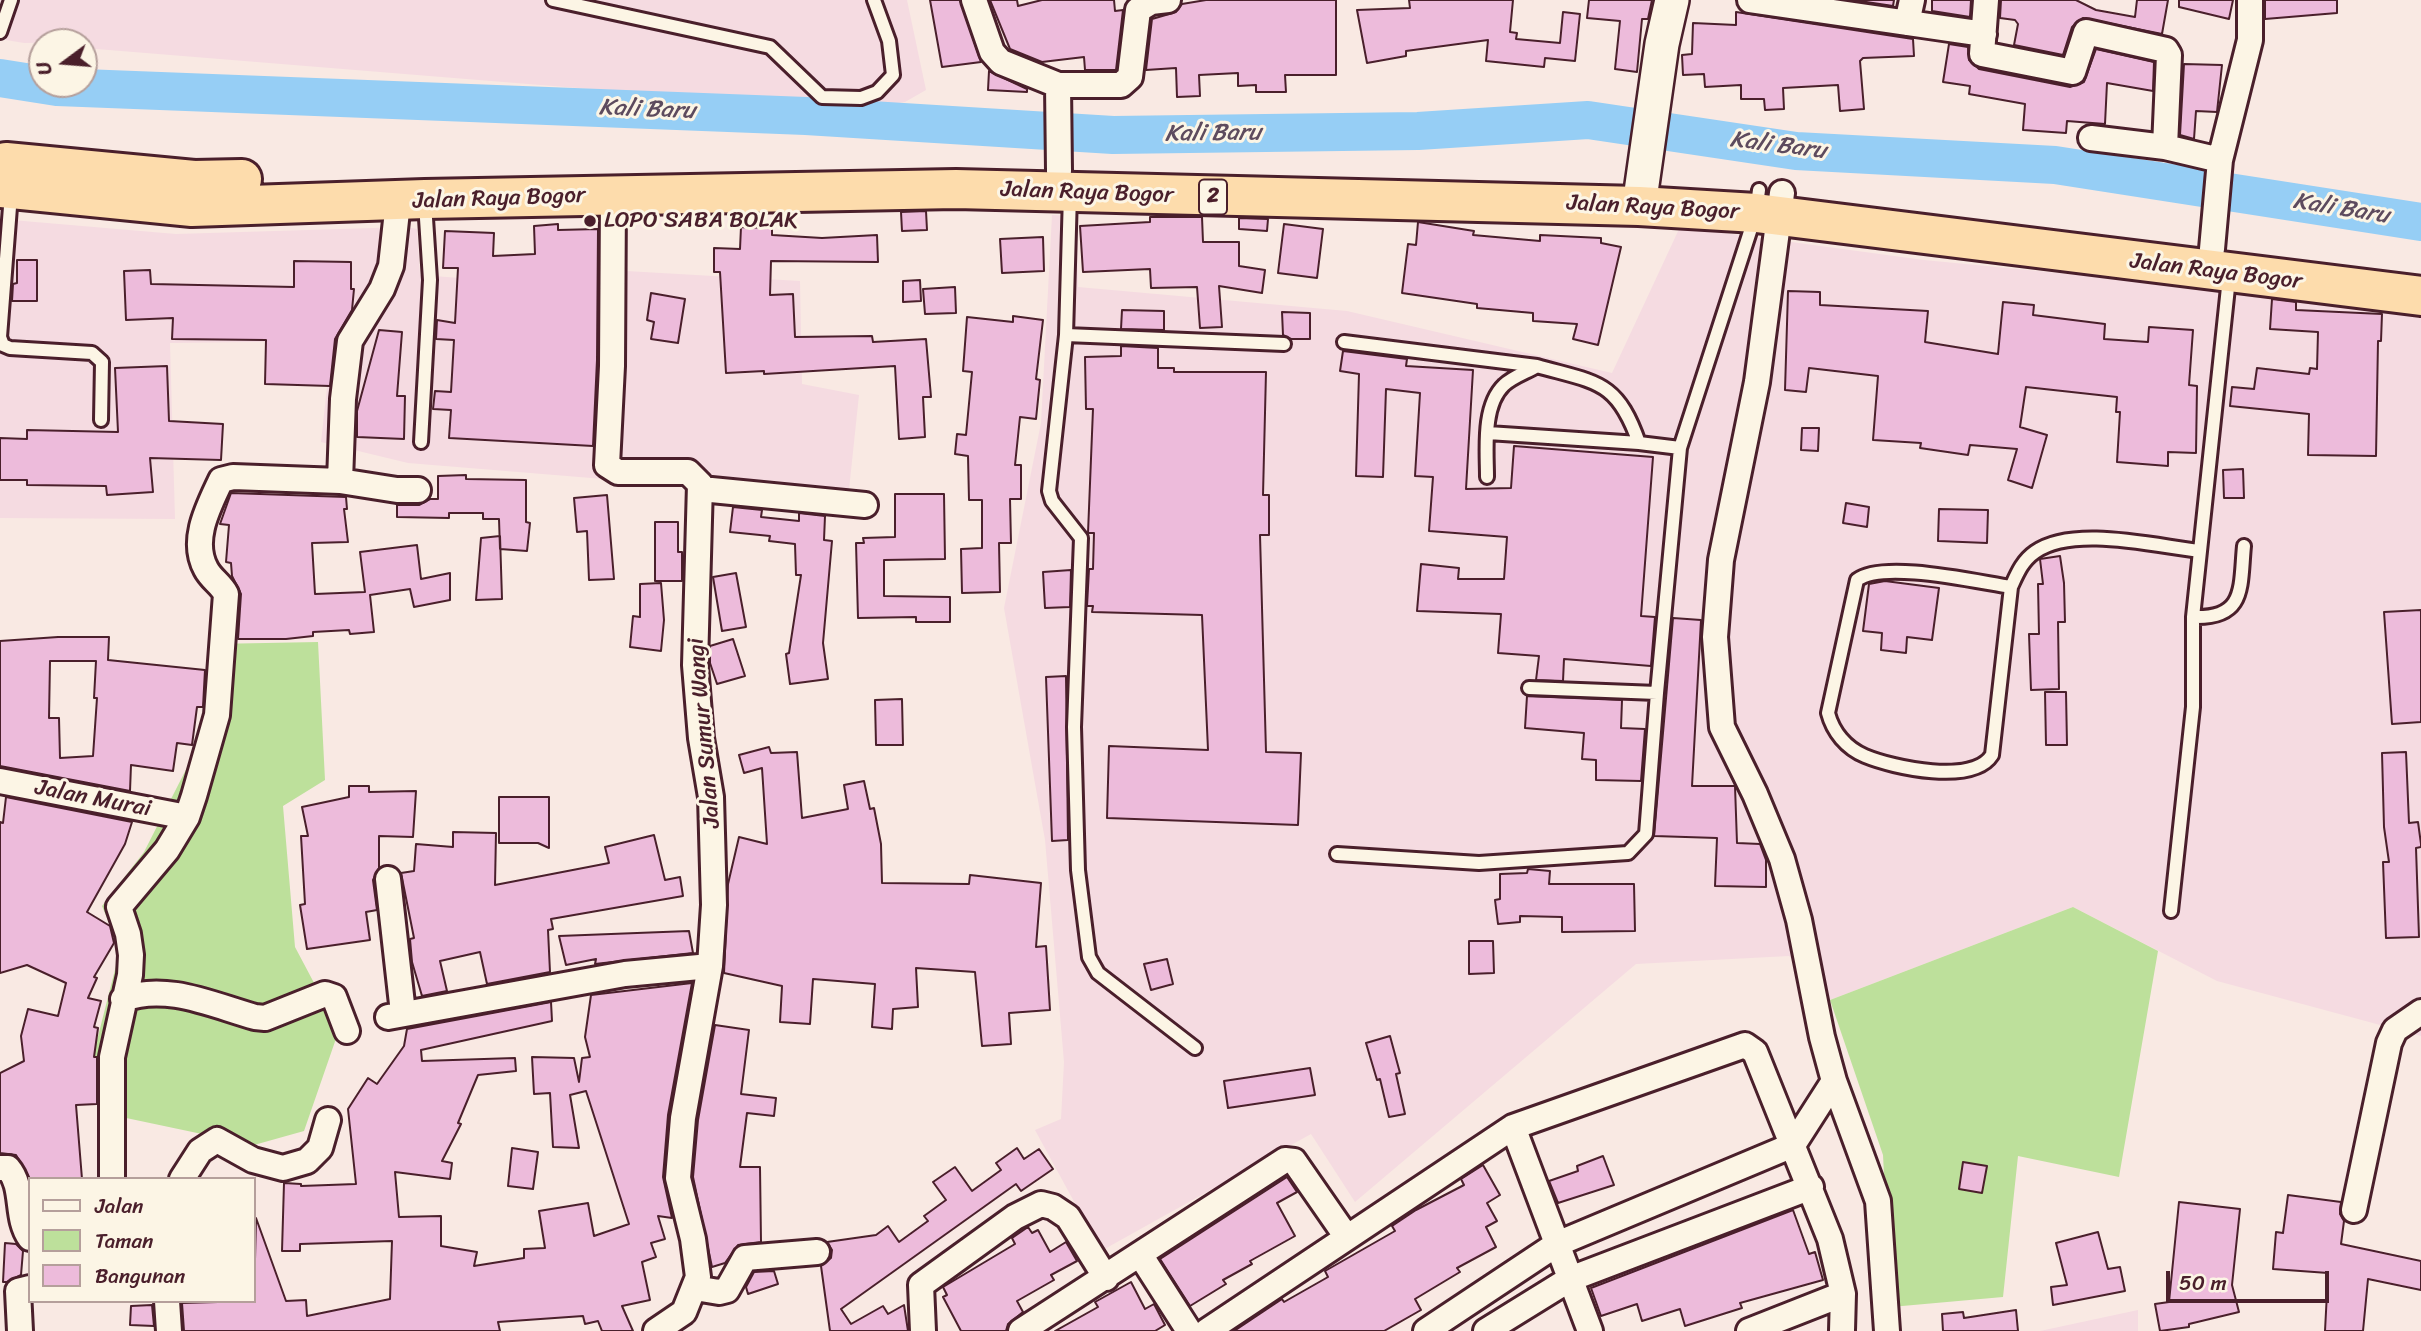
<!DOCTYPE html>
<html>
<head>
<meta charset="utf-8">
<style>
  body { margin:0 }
  #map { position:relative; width:2421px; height:1331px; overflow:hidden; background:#f9e9e3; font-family:Sriracha,sans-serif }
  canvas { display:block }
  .legend { position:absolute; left:28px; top:1177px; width:228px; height:126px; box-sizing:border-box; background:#fcf5e5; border:2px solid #b59f9b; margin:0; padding:9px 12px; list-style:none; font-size:21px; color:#4a1f2b }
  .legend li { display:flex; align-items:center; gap:14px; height:35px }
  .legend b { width:35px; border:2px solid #b59f9b }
  .north { position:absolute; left:28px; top:28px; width:70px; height:70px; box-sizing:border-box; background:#fcf5e5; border:2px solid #b59f9b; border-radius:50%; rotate:254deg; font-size:19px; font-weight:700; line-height:28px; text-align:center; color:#4a1f2b }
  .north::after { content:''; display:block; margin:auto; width:24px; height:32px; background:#4a1f2b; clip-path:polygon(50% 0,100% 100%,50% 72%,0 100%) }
  .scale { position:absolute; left:2166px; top:1271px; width:163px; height:32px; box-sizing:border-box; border:4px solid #4a1f2b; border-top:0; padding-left:9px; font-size:21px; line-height:24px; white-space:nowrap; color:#4a1f2b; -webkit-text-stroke:5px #fcf5e5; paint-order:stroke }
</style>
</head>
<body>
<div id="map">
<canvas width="2421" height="1331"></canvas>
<ul class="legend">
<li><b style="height:9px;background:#fcf5e5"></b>Jalan</li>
<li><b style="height:19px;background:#bde09b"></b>Taman</li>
<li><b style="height:19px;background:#edbbdb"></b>Bangunan</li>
</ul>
<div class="north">U</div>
<div class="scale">50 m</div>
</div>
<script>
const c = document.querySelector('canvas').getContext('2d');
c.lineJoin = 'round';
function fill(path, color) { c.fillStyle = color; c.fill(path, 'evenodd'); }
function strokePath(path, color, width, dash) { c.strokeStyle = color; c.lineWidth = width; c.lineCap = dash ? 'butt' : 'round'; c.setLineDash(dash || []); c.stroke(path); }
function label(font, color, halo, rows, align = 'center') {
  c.font = font + ' Sriracha,sans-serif'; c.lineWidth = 6; c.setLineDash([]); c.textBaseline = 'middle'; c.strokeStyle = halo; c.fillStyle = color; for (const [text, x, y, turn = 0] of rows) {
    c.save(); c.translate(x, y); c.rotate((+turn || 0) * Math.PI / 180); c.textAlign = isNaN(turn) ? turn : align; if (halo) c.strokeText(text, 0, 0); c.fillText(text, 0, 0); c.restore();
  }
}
const built = new Path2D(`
  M0,0H907L926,90L905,102L849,110L84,48V42L24,43L0,39Z
  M1052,215L1076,216L1078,287L1347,311L1612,373L1680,227L1924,260L2421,308V1036L2217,981L2073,907L1830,1000L1789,956L1636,964L1355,1202L1311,1134L1101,1251L1035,1130L1061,1119L1064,1062L1045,840L1004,608L1041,423Z
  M0,219L176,234L406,227L417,229L420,275L606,289L609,270L800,281L802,384L859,395L848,499L408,463L321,442L332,341L170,343L175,519L0,518Z
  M2138,1310V1331H2040Z`);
const green = new Path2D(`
  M318,642L325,780L283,806L295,947L339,1030L304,1131L254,1145L112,1115L93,1056L120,950L102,906L144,852L200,742L213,644Z
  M2073,907L2158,951L2119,1177L2018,1156L2003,1297L1891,1307L1883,1155L1830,1000Z`);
const river = new Path2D(`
  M0,78L57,87L806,116L1113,135L1418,131L1588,120L1796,151L2055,165L2421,222`);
const building = new Path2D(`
  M930,0H960L981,62L942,67Z
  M990,0H1017L1018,6L1042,0H1114L1115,11L1123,10L1116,70H1085L1084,57L1042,62L1010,49Z
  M1206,0H1336V75H1285L1286,92H1256V85L1238,86V73L1199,75L1200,96L1177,97L1176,68L1146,70L1152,19L1176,12L1182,4Z
  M1409,0H1513L1510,32L1517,33L1516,39L1560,43L1563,12L1580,14L1575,61L1545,58L1544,67L1486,61L1488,40L1406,51V56L1367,63L1357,10L1410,8Z
  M1589,0H1652L1648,19H1642L1637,72L1615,69L1620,21L1587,18Z
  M1853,0H1894L1893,6Z
  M1932,0H1971L1970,17L1932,11Z
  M2001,0H2076L2096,10L2135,17L2137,0H2168L2162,34L2083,18L2072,27L2063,55L2014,45L2018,24L2015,20L2000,18Z
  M2179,0H2233L2229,19L2179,7Z
  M2265,0H2337V13L2265,19Z
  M1736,12L1913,39L1914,56L1863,58L1860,61L1864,109L1840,111L1838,85L1783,88L1784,109L1765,110L1764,99H1741V85L1705,87L1704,74L1683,75L1682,55L1692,54L1693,23L1736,25Z
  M1949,44L1968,47L1969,60L1979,69L2070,87L2084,82L2096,49L2154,62L2153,91L2107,83L2105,124L2067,121L2066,133L2023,130L2025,104L1969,94L1970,86L1943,82Z
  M2184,64L2222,65L2217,112L2196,111L2194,139L2180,135Z
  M989,71L1027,89V92L988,90Z
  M926,211L927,230L902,231L901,212Z
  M1150,217H1202L1203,242H1239V266L1265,270L1262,293L1219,286L1222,327L1200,328L1197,287L1151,288L1150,269L1083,272L1080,226L1150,222Z
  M1239,218L1268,219L1267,231L1239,229Z
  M1418,222L1474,231L1473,235L1540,241V235L1601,238V243L1621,247L1598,345L1573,339L1577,324L1533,321V313L1477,308V304L1402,293L1408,244L1416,245Z
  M558,224V230L598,229L597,360L593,446L449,438L451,410L433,409L435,391L451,392L454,340L436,339L437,320L455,323L458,268H443L445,231L494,233L493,256L535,254L534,226Z
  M1284,224L1323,229L1317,278L1278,273Z
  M741,227L772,228V235L822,238L877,235L878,262L771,261L770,295L793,294L795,337L872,336L873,342L926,339L931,397H923L925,437L899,439L895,366L764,374V371L726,373L720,272H714V248L740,249Z
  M1043,237L1044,271L1002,273L1000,239Z
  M17,260H37V301H12L13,284L17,283Z
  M294,261L351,262V289H354L352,310L335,339L330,386L265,384L266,340L172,339L173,318L126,320L124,271L150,270L151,284L294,287Z
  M920,280L921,301L903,302V281Z
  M955,287L956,313L925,314L923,289Z
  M1788,291L1820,292V305L1928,311L1925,342L1998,354L2003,302L2034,305L2033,315L2105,324L2104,339L2148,342L2149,327L2193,330L2189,385L2197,386L2196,453L2168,452V466L2117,462L2120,412H2116L2117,397L2026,387L2020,427L2047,435L2032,488L2008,480L2017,449L1970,445L1968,455L1920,448L1921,443L1873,440L1878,376L1809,368L1806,392L1785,390Z
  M651,293L685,299L678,343L651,339L654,322L647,320Z
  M2272,299L2296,302V310L2382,314L2381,341H2378L2376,456L2308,455L2309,414L2230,406L2232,387L2254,389L2257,368L2309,374L2310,368L2317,369L2318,332L2270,329Z
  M1122,310L1164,311V330L1121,329Z
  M1282,312L1310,313V339H1291L1283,335Z
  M1013,316L1043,320L1036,379L1040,380L1036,419L1020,417L1015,465H1021V499H1010L1011,543H999L1000,592L962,593L961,549L982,548V500H969L968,456L955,454L957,434L966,435L972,372L963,371L967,317L1013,322Z
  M379,330L402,332L397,396H405L404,439L357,437V411Z
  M1121,346L1158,348V368H1174V372H1266L1263,495H1269V535H1260L1266,752L1301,753L1298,825L1107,818L1109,746L1208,750L1202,615L1092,612L1093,606H1087L1089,569H1093L1094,533H1088L1093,409H1086L1085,357L1121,356Z
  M1343,351L1407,359L1406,366L1473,370L1466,489L1511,488L1514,446L1653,457L1641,616L1655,617L1651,666L1564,659L1563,681L1536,680L1539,656L1498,653L1501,614L1417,611L1421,564L1459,568L1458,579H1504L1507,537L1429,531L1433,477L1415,476L1420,393L1386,389L1383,477L1356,476L1359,374L1340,371Z
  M167,366L169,421L223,424L221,460L150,458L153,492L107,495L106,486L27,485V480H0V438L27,439V430L118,432L115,368Z
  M1802,428H1819L1818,451L1801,450Z
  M2243,469L2244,498H2224L2223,470Z
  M466,475V479L526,480V522L530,523L527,551L500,549L499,519H483V513H449V518L397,517V505H419L430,499H438V476Z
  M231,493L346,497L347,509H344L348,542L312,543L315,594L365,592L360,552L417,545L421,579L450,573V600L414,607L410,589L370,595L374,632L350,634L349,630L313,632V636L286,639H238L241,594L232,576L231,563L226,562L229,525L220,524Z
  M895,494H944L945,559L884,560V596L950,597V622H916V617L858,618L856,543H864L863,538L895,537Z
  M607,495L614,579L589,580L587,531L577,532L574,498Z
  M1846,503L1869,507L1867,527L1843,523Z
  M733,507L762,510L761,517L799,521V513L825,516L824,540L832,541L823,643L828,679L790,684L786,654L789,653L801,575H796L795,544L769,541L770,536L730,532Z
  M1939,509L1988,510L1987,543L1938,541Z
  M655,522H678V552H682V581H655Z
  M500,536L502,599L476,600L481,538Z
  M2060,556L2064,583L2065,622H2058L2059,689L2031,690L2029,634H2039L2038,584H2043L2040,559Z
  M1071,570L1070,607L1045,608L1043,572Z
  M736,573L746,627L722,631L713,577Z
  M1885,581L1939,588L1932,640L1907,637L1906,653L1881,650L1882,633L1863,631L1869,584Z
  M661,583L664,620L661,651L630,647L633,616L640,617V584Z
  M2421,610V722L2392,724L2384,612Z
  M1673,618L1701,620L1692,786H1735L1737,843L1760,844L1766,860V887L1715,886L1717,838L1654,836Z
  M58,637H109L108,660L205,670L203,707H197L192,745L177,743L173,771L131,765L130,791L0,766V641ZM50,661H96L94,698H97L93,756L60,758L59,718H49Z
  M733,639L745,676L717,684L710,663V646Z
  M1066,676L1068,840L1052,841L1046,677Z
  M2045,692H2066L2067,745H2046Z
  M1527,696L1622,700L1621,728L1645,729L1641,781L1596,780V760L1582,759L1584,733L1525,728Z
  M902,699L903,745H876L875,700Z
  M769,747L771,753L797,752L802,818L848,809L844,785L864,781L870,809L874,808L881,844L882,883L969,884L970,875L1041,883L1036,947L1046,946L1050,1010L1009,1013L1011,1044L982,1046L975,972L916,968L918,1007L893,1009L892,1029L872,1027L875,984L813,979L810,1024L780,1022L782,986L724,973L728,884L739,837L767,844L762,768L744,773L739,755Z
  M2406,752L2409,823L2418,822L2421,844V847L2416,848L2419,937L2386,938L2383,862H2389L2384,827L2382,753Z
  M349,786H369V792L416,791L413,837L379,836V868L373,880L377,910L366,912L370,940L307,949L300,905L305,904L301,836H308L302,807L349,797Z
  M6,797L132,822L125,844L87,912L110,926L114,943L94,977L97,978L88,998L101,1001L94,1027L98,1028L94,1057H97V1104L76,1105L82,1179H30L16,1155L0,1153V1073L24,1061L21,1036L28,1009L58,1016L66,983L27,965L0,973V822L3,823Z
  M499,797H549V848L538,843H499Z
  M453,832L496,833L495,885L609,863L605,847L654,835L665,880L680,877L683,896L551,919L553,929L548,930L550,972L487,984L480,952L440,961L447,991L422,996L412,962L410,939L414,938L401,873L414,871L416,844L453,847Z
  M1528,869L1550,871L1549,884H1634L1635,931L1562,932V917L1520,916V922L1498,924L1495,900L1500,899V874L1527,873Z
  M689,931L693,953L595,964L596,959L566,965L559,936Z
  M1469,941H1493L1494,973L1469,974Z
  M1167,959L1173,984L1151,990L1144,964Z
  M692,983L668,1115L663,1177L672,1218L658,1216L665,1239L651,1243L656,1257L642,1262L650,1300L622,1306L633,1331H602L598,1321L585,1324L583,1316L498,1322L500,1331H184L182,1303L254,1301L256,1218L286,1301L306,1300L307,1316L390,1299L392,1241L300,1244V1251H282L284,1183L301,1184V1186L356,1184L348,1109L368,1078L377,1084L404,1046L407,1029L551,1002L552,1021L421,1050L422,1061L515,1058L516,1071L478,1075L458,1123L461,1124L442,1161L452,1163L450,1179L395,1172L399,1217L441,1216V1246L477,1252L474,1266L524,1258V1249L545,1248L539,1211L588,1203L594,1236L629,1224L586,1091L570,1095L579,1148L553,1147L550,1093L534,1094L532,1057L574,1058L579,1082L582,1058L590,1057L585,1037L591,995Z
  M715,1025L749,1030L741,1094L776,1098L774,1116L747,1113L740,1167H760L761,1242L738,1245L725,1263L712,1267L693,1177L698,1120Z
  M1390,1036L1400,1073L1396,1074L1405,1114L1389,1117L1380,1079L1377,1080L1366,1043Z
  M1310,1068L1315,1095L1228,1108L1224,1081Z
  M512,1148L538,1152L533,1189L508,1186Z
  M1017,1148L1024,1159L1039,1149L1053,1169L1021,1191L1016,1184L841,1309L851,1324L883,1306L888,1314L904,1305L908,1331H830L821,1266L831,1258L832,1250L827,1242L876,1235L888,1226L899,1242L928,1221L924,1216L946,1200L933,1182L955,1167L972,1191L1001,1170L996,1163Z
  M1603,1156L1614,1185L1558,1203L1549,1181L1578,1171L1577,1166Z
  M1963,1162L1987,1166L1982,1193L1959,1189Z
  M1483,1165L1500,1195L1487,1203L1497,1221L1486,1227L1496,1247L1457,1268L1460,1272L1415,1299L1421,1310L1384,1331H1234L1282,1299L1284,1302L1328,1277L1325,1271L1395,1231L1392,1226L1416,1210L1464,1185L1461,1179Z
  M1287,1177L1297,1192L1277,1203L1295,1236L1250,1261L1252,1264L1223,1280L1226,1284L1190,1306L1160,1259Z
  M2288,1195L2341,1202L2340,1214L2344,1221L2341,1244L2421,1261V1290L2368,1279L2363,1331H2325L2328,1273L2273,1269L2276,1232L2283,1233Z
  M2179,1202L2240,1209L2232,1285L2239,1312L2189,1324V1327L2160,1331L2155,1304L2169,1302Z
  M1793,1210L1809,1254L1815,1252L1823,1280L1740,1303L1742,1308L1685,1326L1680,1309L1642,1321L1637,1304L1601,1316L1591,1288Z
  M1028,1227L1032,1233L1038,1230L1050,1252L1066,1242L1077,1261L1051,1275L1054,1280L1017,1301L1023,1312L1008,1324L1006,1331H961L943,1297L947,1295L943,1287L1015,1244L1012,1238Z
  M2098,1232L2108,1269L2120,1267L2125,1291L2053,1305L2051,1287L2067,1285L2056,1243Z
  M5,1243L16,1244L23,1251L21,1275L7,1282H3Z
  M774,1271L778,1284L748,1294L746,1287L754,1272Z
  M1131,1282L1145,1309L1154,1304L1165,1325L1155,1331H1055L1098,1307L1095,1302Z
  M152,1305L154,1326L130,1325L131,1306Z
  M2016,1310L2018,1331H1943L1942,1314L1963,1312L1964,1318Z`);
const lane = new Path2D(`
  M553,0L770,47L822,97L861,98L877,92L893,75L889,41L874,0
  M0,32L11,0
  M1070,194L1066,335L1049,491L1052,501L1081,538L1074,727L1078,870L1089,957L1098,973L1195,1048
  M1066,335L1284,344
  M0,337L3,345L10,348L92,353L102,362L101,420
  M0,337L11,194
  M1344,342L1537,366
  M1488,433L1639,443
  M421,442L430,280L425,203
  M1487,477C1487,450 1482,406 1504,385C1512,377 1527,372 1537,366C1597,383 1617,380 1639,443L1680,448L1756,213L1759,190
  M2011,587C1977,582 1883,560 1857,580L1828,713C1833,732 1846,748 1865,756C1894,768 1973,785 1992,755L2011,587C2017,574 2022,561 2035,552C2073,525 2155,546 2200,551
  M2193,617C2246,619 2240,587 2244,546
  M1529,688L1657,693L1680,448
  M1337,854L1479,863L1628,853L1646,834L1657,693
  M2171,911L2193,707V617L2229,278`);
const street = new Path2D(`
  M974,0L992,52L1001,62L1058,85H1121L1130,77L1138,10L1151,2L1168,0
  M1750,0L1984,34
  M1986,0L1982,54L2073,72L2086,32L2166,50L2169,55L2165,147
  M1907,23L1912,0
  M1058,85L1059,171
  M2091,138L2165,147L2220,160
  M1782,193L1757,382L1721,560L1715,637L1722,727L1755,794L1782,859L1799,920L1822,1037L1834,1081L1878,1201L1887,1331
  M613,196L612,366L607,465L618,472H688L700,484L695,665L701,738L711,797L714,905L710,966L683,1118L678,1178L693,1239L698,1277L684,1312L656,1331
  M2212,249L2220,160L2250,40V0
  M340,481L343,399L350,341L382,289L391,266L398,202
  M701,489L865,505
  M0,781L187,817
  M388,879L403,1013
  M123,999C167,983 212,1005 255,1017L265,1018L325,994L334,997L347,1031
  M388,1017L625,974L710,966
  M1513,1127L1590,1331
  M0,1168H8C25,1188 15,1217 30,1238
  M112,1179V1057L130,975L131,955L128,934L119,907L167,850L187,817L194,796L217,715L226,594C221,584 211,579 206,569C190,540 209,506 221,480L233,477L340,481L397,490H418
  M182,1179L200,1151L217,1140L253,1160L283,1168L307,1161L320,1148L328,1120
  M2354,1210L2389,1043L2395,1030L2421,1012
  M1141,1256L1189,1331
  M695,1288L719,1292L727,1290L745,1258L817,1252
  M167,1301L169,1331
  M20,1331L18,1291L30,1288
  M923,1331L921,1285L1015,1217L1041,1204L1053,1207L1068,1217L1106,1278
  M1021,1331L1285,1160L1294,1161L1346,1236
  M1207,1331L1513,1127L1745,1045L1755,1052L1830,1239L1843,1294L1842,1331
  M1426,1331L1557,1244L1793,1145L1834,1081
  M1486,1331L1570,1279L1811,1187
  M1749,1331L1843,1294`);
const secondary = new Path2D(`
  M1639,206L1662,44L1672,0`);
const highway = new Path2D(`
  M6,162L194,180L242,179
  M0,188L192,207L425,199L956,189L1639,206L1756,213L2421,296`);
const markers = [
  [590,221,7,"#4a1f2b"]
];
const shields = [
  [1213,197,28]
];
const shieldNames = [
  ["2",1213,197]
];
const streetNames = [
  ["Jalan Raya Bogor",1087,193,2],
  ["Jalan Raya Bogor",499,199,-2],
  ["Jalan Raya Bogor",1653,208,3],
  ["Jalan Raya Bogor",2216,272,7],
  ["Jalan Sumur Wangi",705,733,-95],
  ["Jalan Murai",93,799,11]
];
const poiNames = [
  ["LOPO SABA BOLAK",604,221]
];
const waterNames = [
  ["Kali Baru",647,110,2],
  ["Kali Baru",1213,134,-1],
  ["Kali Baru",1778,146,7],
  ["Kali Baru",2341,209,9]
];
fill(built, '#f5dbe1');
fill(green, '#bde09b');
strokePath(river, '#96cef5', 38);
fill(building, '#edbbdb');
strokePath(building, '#4a1f2b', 2);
strokePath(lane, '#4a1f2b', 18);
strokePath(street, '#4a1f2b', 30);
strokePath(secondary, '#4a1f2b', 38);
strokePath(highway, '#4a1f2b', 44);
strokePath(lane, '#fcf5e5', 12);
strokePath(street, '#fcf5e5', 24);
strokePath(secondary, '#fcf5e5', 33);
strokePath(highway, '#fddcac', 38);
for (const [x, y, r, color] of markers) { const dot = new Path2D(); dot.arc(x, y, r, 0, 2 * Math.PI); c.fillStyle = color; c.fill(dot); strokePath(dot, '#fcf5e5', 2.5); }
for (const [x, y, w] of shields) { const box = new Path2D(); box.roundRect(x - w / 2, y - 17.5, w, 35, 5); c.fillStyle = '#fcf5e5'; c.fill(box); strokePath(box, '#4a1f2b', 2); }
label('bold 21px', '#4a1f2b', null, shieldNames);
label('23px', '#4a1f2b', '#fcf5e5', streetNames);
label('23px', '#4a1f2b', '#fcf5e5', poiNames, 'left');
label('italic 24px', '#5d4b5e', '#fcf5e5', waterNames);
</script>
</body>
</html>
